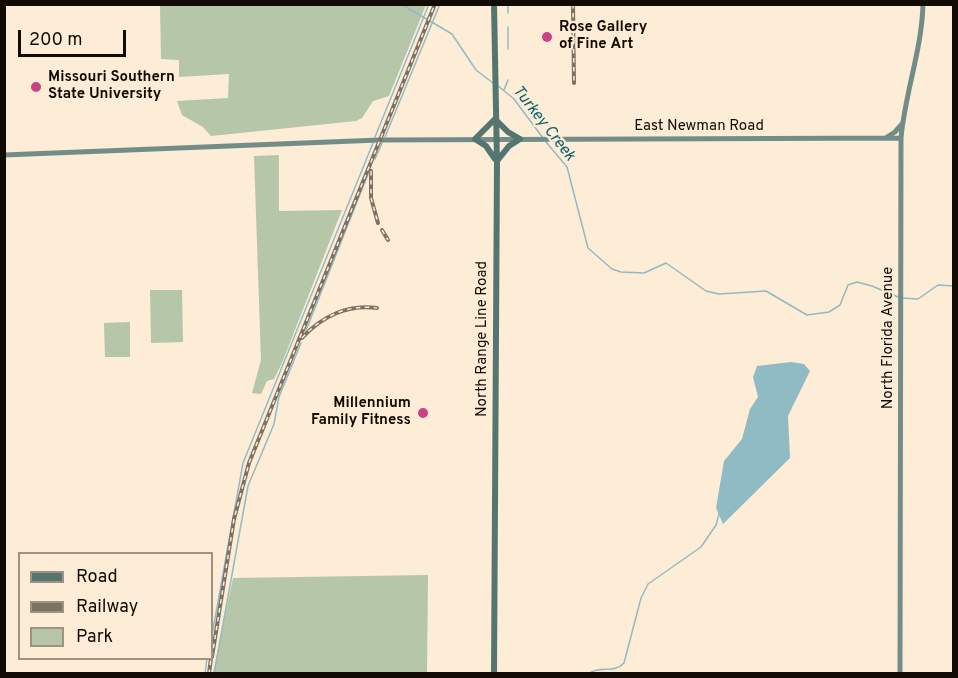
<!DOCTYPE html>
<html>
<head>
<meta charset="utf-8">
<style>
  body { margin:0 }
  #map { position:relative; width:958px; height:678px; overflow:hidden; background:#fdecd6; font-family:Overpass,sans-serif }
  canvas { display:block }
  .frame { position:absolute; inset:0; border:6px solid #120b04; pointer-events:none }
  .legend { position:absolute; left:18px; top:552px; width:195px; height:108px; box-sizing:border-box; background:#fdecd6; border:2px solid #9f9282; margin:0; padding:8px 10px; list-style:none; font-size:18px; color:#120b04 }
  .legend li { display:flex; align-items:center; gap:12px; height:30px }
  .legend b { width:30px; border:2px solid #9f9282 }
  .scale { position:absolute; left:18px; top:30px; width:108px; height:27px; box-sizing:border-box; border:3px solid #120b04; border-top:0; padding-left:8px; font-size:18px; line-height:21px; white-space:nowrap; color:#120b04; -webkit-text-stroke:4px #fdecd6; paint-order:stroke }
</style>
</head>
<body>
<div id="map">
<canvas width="958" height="678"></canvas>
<div class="frame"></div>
<ul class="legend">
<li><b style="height:8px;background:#557670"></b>Road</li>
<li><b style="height:8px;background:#7d7163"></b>Railway</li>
<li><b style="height:16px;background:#b5c6a9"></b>Park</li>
</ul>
<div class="scale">200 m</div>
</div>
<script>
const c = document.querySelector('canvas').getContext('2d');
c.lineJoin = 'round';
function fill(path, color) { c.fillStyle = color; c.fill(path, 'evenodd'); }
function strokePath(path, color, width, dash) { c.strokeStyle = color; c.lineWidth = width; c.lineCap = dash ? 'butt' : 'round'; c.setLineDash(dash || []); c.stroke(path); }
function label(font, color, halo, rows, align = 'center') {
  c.font = font + ' Overpass,sans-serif'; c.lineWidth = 4.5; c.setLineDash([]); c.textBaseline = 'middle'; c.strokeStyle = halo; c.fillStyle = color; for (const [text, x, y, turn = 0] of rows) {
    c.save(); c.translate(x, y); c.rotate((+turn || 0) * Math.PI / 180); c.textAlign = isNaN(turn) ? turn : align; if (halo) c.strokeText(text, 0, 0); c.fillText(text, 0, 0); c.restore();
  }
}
const green = new Path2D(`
  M160,5V4L426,5L389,96L373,101L362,118L356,121L211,136L203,127L182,115L177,101L228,98L229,74L179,77V60L161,59Z
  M279,155V211L342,210L282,363L274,379L267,381L261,394L252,393L261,360L254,156Z
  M150,290H182L183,342L151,343Z
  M130,322V357H105L104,323Z
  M428,575L427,673H213L233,578Z`);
const water = new Path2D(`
  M791,362L804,364L810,371L788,416L790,458L723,524L716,508L724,461L742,439L750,409L758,397L753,377L757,366Z`);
const stream = new Path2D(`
  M401,4L452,34L476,70L493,83
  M508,4V13
  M508,49V27
  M497,85L514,99L543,138
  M504,90L508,80
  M375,137L429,4
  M385,137L440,4
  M546,142L567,167L588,248L612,269L621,272L644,273L666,263L706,291L719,294L766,291L807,315L829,312L840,305L848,285L857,282L872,286L898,297
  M375,159L382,143
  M902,298L918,299L938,285L954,286
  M305,333L368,174
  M212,635L243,463L373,143
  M205,674L207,658
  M214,674L248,486L274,424L279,397L301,343
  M588,674C599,665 614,674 624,663L641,598L648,584L701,547L716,525L719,514`);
const secondary = new Path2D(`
  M887,137L895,132L902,124
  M4,155L379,140L901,138
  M900,674L901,138C905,93 922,49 923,4`);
const primary = new Path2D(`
  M495,159L486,146L475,139L495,119L508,132L520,139
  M497,161L509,146L520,139
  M494,674L497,162L494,4`);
const rail = new Path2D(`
  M573,4L574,83
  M371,171V198L378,223
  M382,230L388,240
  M302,338C322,316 348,304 377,308
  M212,657L234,519L249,463L435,4
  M209,674L211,658`);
const markers = [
  [547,37,6,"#c94384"],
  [36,87,6,"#c94384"],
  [423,413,6,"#c94384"]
];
const poiNames = [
  ["Rose Gallery",559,28],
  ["of Fine Art",559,45],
  ["Missouri Southern",48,78],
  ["State University",48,95],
  ["Millennium",411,404,"right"],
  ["Family Fitness",411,421,"right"]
];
const streetNames = [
  ["East Newman Road",699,127],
  ["North Florida Avenue",889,338,-90],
  ["North Range Line Road",483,339,-90]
];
const waterNames = [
  ["Turkey Creek",543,124,52]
];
fill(green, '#b5c6a9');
fill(water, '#91bbc4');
strokePath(stream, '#91bbc4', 1.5);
strokePath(secondary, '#728d88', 5);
strokePath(primary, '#557670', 6);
strokePath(rail, '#7d7163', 4);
strokePath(rail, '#fdecd6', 1.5, [4.5]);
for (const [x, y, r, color] of markers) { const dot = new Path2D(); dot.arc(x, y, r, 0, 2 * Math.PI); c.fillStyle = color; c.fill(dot); strokePath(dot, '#fdecd6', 2); }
label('bold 15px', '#120b04', '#fdecd6', poiNames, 'left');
label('15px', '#120b04', '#fdecd6', streetNames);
label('italic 16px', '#0a626f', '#fdecd6', waterNames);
</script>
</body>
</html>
